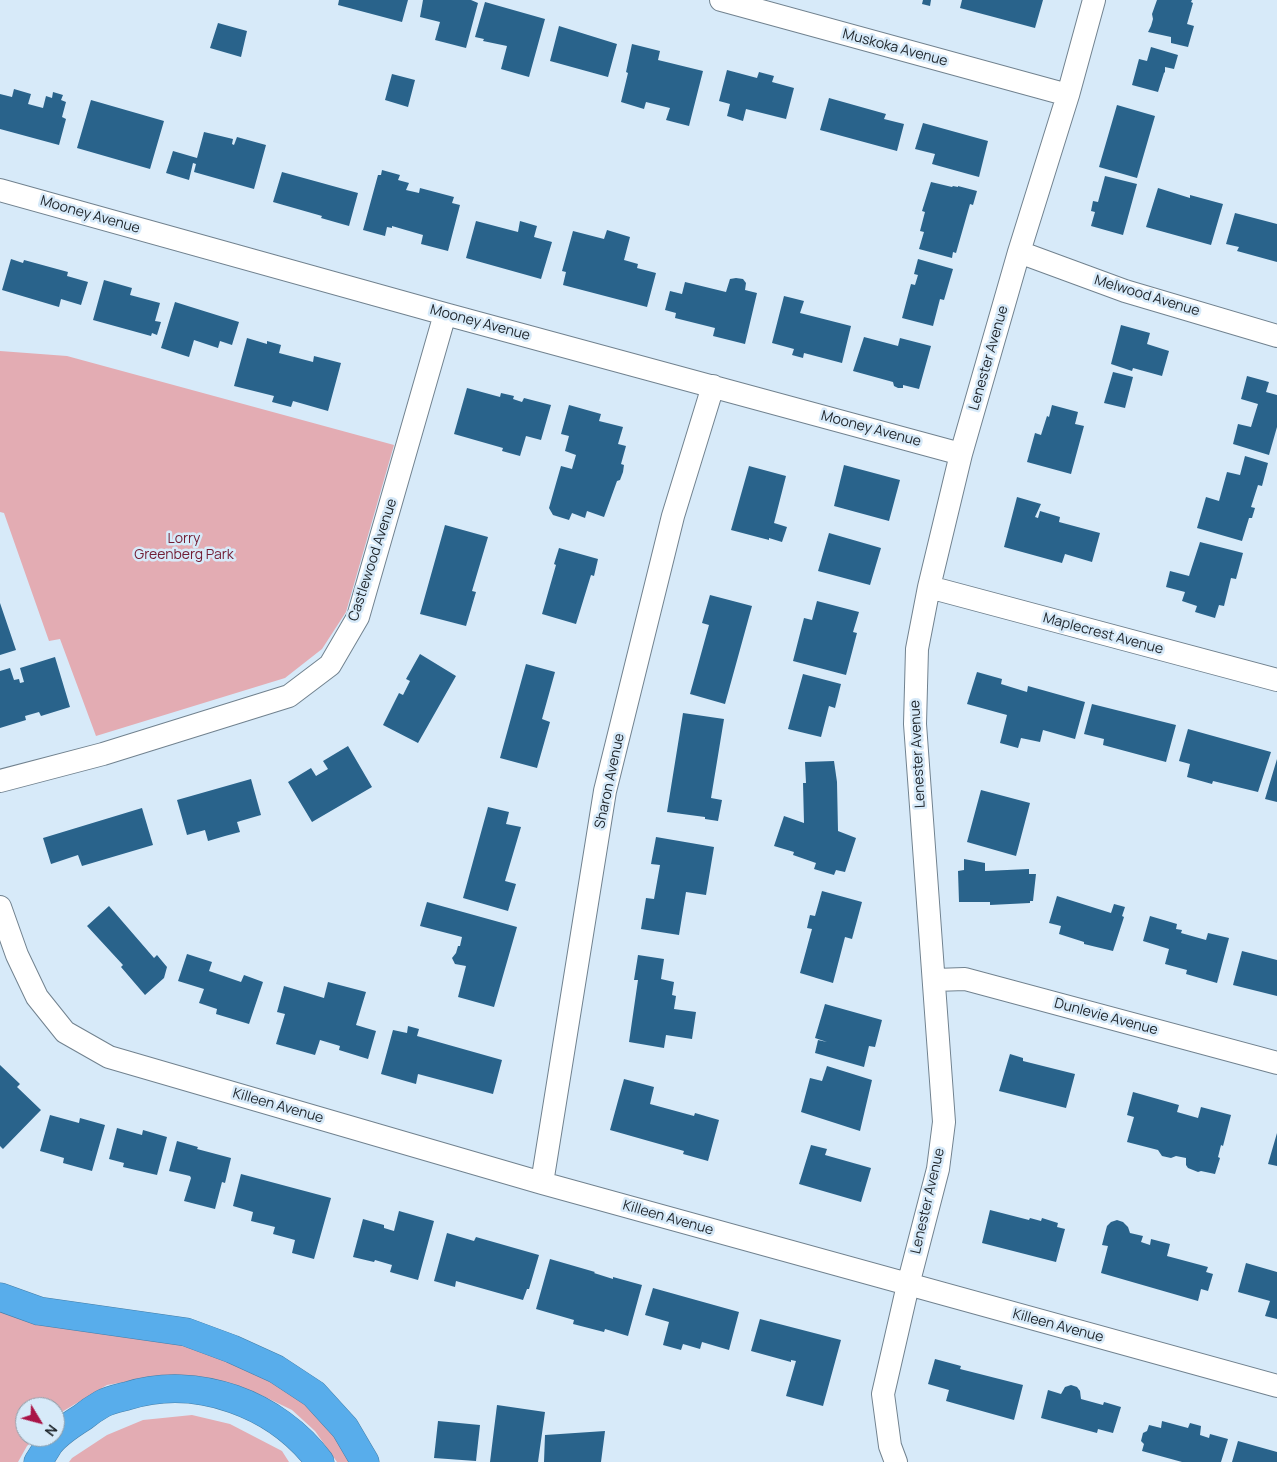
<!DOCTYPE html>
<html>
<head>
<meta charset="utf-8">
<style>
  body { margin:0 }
  #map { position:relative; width:1277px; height:1462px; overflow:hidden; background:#d7eaf9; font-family:Manrope,sans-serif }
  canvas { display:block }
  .north { position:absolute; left:15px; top:1397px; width:50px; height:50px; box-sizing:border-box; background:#d7eaf9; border:1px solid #8e9ca7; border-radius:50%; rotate:127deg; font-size:14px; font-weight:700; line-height:20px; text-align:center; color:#20272d }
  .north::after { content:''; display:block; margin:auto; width:18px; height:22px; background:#a91447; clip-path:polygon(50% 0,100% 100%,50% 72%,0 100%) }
</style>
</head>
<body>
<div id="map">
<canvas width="1277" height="1462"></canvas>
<div class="north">N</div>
</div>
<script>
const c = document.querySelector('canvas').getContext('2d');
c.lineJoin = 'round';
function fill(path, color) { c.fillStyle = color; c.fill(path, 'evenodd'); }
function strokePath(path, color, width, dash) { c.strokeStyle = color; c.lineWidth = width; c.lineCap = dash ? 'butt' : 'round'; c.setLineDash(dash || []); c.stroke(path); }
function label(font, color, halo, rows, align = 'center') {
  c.font = font + ' Manrope,sans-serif'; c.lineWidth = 5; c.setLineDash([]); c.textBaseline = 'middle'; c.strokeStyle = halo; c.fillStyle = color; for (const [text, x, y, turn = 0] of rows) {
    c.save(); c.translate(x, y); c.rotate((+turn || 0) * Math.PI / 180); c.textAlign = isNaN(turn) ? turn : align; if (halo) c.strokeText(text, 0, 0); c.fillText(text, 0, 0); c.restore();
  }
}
const green = new Path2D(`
  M0,351L67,356L394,445L346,612L322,649L285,678L96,736L60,639L49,641L4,513L0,512Z
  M0,1311L154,1339L215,1352L242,1361L314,1406L356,1462H337L315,1431L292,1410L263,1396L236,1385L213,1379L186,1377H154L107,1385L55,1416V1407H25V1437H36L27,1446L18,1462H0Z
  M192,1415L230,1424L282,1451L289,1462H69L72,1458L107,1435L143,1420Z`);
const building = new Path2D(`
  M339,0H408L402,22L338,5Z
  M423,0H471L478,3L466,48L435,40L440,22L420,17Z
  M923,0H931L930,6L922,4Z
  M962,0H1043L1035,28L960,8Z
  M1157,0H1192L1191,2L1193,3L1187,24L1194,26L1188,47L1171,43V37L1148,32L1151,26L1153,19L1152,14Z
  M485,2L545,19L529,77L501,69L507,46L483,41L484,39L475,37Z
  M218,23L247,31L241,57L210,48Z
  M559,26L617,44L608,77L550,61Z
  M632,44L660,51L658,60L703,71L689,126L666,120L670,108L646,102L644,109L621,102L628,73L626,72Z
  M1151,47L1178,55L1174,69L1165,67V72L1164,73L1158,92L1132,85L1139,59L1147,61Z
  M727,70L757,78L759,72L774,76L772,82L794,88L786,119L746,109L743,121L727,116L730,104L719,101Z
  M392,74L415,80L408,107L385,100Z
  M14,89L31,94L28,104L43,108L46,96L52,98L53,92L63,95L61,100L66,102L62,117L66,119L59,145L0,129V94L12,97Z
  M829,98L886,114L884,119L904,124L897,151L820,130Z
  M91,100L164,121L150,169L77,148Z
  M1117,105L1155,116L1137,178L1099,167Z
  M923,123L988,141L979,177L932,164L935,154L915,149Z
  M204,132L233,139L232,144L234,145L237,137L266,145L254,189L194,172L196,164L193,163L189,180L166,173L173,151L197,158Z
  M382,170L400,175L398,180L409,183L406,190L419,193L420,188L454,197L452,203L460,205L448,251L421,244L423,235L392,226V228L387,227L385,236L363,230L378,175H381Z
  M282,172L358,193L349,226L321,218L322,216L273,202Z
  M1105,176L1137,184L1123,235L1091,226L1095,212L1091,211L1093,201L1098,202Z
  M931,182L952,187L953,186L958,187V186L977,191L973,205L970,204L956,253L953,252L952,258L919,249L924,232L920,231L925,212L922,211Z
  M1158,188L1190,198V195L1223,204L1211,245L1146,227Z
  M1235,213L1277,224V262L1237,251L1239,247L1226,244Z
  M476,221L518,232L520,221L537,226L534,237L552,242L541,279L466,258Z
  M607,230L630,237L624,260L638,264L637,268L656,273L647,307L563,285L566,272L562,271L573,231L604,239Z
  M11,259L23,263L24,260L68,272L67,276L88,282L81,305L61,299L59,307L2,290Z
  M918,259L953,269L944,300L940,299L933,326L902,318L911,284L915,285L918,275L914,274Z
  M736,278L743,279L746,283L745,290L757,293L745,344L713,336L715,328L675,318L676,313L665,310L670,291L682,294L685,282L726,292L730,279Z
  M104,280L132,288L130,295L160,303L155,321L161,322L157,335L152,333L151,336L93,320Z
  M784,296L804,301L800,313L851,326L842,363L804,353L803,358L792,355L794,349L772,343Z
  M175,302L239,322L232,345L220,341L218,348L194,340L189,357L161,348Z
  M1121,325L1150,333L1147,344L1169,351L1162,376L1133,368L1132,371L1111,364Z
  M864,337L898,346L900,338L931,346L919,389L903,385V388H898L894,386L893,382L853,371Z
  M247,338L267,344V341L281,345L279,353L313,362L314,356L341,363L328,411L293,401L291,407L272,402L274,396L234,386Z
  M1113,372L1133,377L1125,408L1104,403Z
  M1247,376L1269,382L1266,392L1277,395V427L1269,455L1233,444L1238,424L1251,427L1258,404L1241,399Z
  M467,388L500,397L501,393L514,396L513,399L522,402L524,398L551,405L541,440L526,436L520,456L502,451L503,448L454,434Z
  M569,405L601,414L599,421L623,427L618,444L626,446L621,464L624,465L623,472L620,480L617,481L604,517L587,511L585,518L572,513L569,520L553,515L549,508L561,466L572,469L576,455L565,451L569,436L561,434Z
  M1052,405L1078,412L1075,424L1084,426L1071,474L1027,462L1035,433L1041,435L1047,416L1049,417Z
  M1245,456L1268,463L1262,486L1258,485L1251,507L1255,508L1252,518H1249L1242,541L1197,528L1206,497L1219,501L1227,472L1240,475Z
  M844,465L900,480L889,521L834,506Z
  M749,466L786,476L774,523L787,527L782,542L769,538V540L731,530Z
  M1017,497L1041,504L1035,517L1038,518L1040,511L1060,517L1059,522L1100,533L1092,562L1065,554L1062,563L1004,547Z
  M445,525L488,537L472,591L476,592L466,626L420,614Z
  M829,533L881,548L870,585L818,571Z
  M1200,542L1243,553L1236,579L1231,578L1224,606L1219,605L1215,618L1195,612L1197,606L1182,601L1185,592L1166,587L1170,571L1189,576Z
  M559,548L598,559L594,576L591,575L576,624L542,614L556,565L554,564Z
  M710,595L752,606L725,704L690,694L709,625L702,623Z
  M817,601L859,612L853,632L857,633L846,675L793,661L804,618L812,620Z
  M0,603L16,650L0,655Z
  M420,654L456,676L418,743L383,725L399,693L403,695L410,681L406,679Z
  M55,657L70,707L41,716L39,712L25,716L26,720L0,728V671L10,668L14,680L19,679L20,683L24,682L20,668Z
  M526,664L555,672L542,719L550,722L537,768L500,758Z
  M977,672L1002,679L1001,684L1027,692L1028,686L1085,702L1075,739L1043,730L1040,742L1021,738L1018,748L1000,743L1007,715L967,704Z
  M803,674L841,684L835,708L829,706L821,737L788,729Z
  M1092,704L1176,725L1166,762L1103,745L1104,739L1084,734Z
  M683,713L724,719L711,798L722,800L718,821L705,819V817L667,812Z
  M1188,729L1271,752L1258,792L1213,781L1212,784L1187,777L1190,764L1179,761Z
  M348,746L372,787L312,822L288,782L311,768L316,776L328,769L323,761Z
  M1277,759V802L1265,799Z
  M834,761L837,782L838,831L856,838L845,872L836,870L834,875L814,869L816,863L793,855L794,852L774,846L784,816L804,823L803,783H806L805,762Z
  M251,779L261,815L237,822L240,832L225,836L208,841L205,830L187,835L177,800Z
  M981,790L1030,803L1016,856L967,842Z
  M488,807L509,812L506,824L521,827L505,881L516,884L508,911L463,898Z
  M142,808L153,845L82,866L78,855L51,864L43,838Z
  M656,837L714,847L706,895L686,892L679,935L641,929L646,898L654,899L660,865L651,864Z
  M964,859L985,863V871L1029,869V874H1036L1033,901H1030V903L990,905V902H959L958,871L964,870Z
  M822,891L862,902L852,939L845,937L833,983L800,973L812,929L807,928L810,915L815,916Z
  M1057,896L1111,913L1114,904L1125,907L1122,916L1124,917L1113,951L1084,944V942L1059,934L1061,926L1049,923Z
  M427,902L517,927L494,1007L458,997L466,966L455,964L452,958L456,953L458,946H460L462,937L420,926Z
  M109,906L154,958L157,955L167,967L164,978L145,995L121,967L123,965L87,926Z
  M1150,916L1177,924L1176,929L1182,930L1181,933L1206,940L1208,933L1229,938L1217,983L1186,974L1187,970L1165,964L1169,949L1143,941Z
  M1242,951L1277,960V996L1233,985Z
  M187,954L212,962L209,971L241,982L244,975L263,982L249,1024L216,1014L217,1009L199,1003L204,989L178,981Z
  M638,955L664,959L661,979L674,982L672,995L676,996L674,1009L696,1012L692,1039L666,1035L664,1048L629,1042L638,980H634Z
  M328,982L366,992L356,1025L376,1031L368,1059L339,1050L340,1046L320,1040L315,1055L276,1044L285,1014L277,1012L284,986L324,998Z
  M825,1004L882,1020L875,1047L869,1046L864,1067L815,1053L818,1040L827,1042L815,1038Z
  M408,1026L419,1029L417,1036L502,1060L493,1094L418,1074L416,1084L381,1074L393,1030L407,1033Z
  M1010,1054L1023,1058V1061L1075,1074L1066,1108L999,1091Z
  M0,1065L20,1084L17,1087L41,1110L3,1149L0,1146Z
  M827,1066L872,1080L860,1131L801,1112L810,1078L822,1081Z
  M624,1079L654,1087L650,1104L694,1116L695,1113L719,1120L708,1161L683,1154L684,1151L610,1130Z
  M1133,1092L1179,1105L1177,1112L1198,1118L1201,1107L1231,1115L1223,1146L1221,1145L1218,1157L1220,1158L1215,1174L1201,1171L1198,1172L1188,1168L1186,1165V1158L1176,1156L1171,1158L1162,1156L1158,1150L1127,1142L1134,1117L1127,1115Z
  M50,1115L79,1123L80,1118L105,1125L92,1171L63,1163L64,1158L40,1151Z
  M117,1128L142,1135L143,1130L167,1137L157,1175L123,1167L124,1163L109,1159Z
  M1277,1133V1166L1268,1164Z
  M177,1141L198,1147L197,1149L231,1158L225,1183L222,1182L215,1209L184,1201L191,1178L190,1176L169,1171Z
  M811,1145L827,1149L825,1155L871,1168L861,1202L799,1184Z
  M241,1174L331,1198L314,1259L292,1253L295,1240L273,1234L275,1227L251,1221L253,1212L233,1206Z
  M990,1210L1029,1220L1030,1218L1041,1221L1042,1218L1058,1223L1057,1227L1065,1229L1056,1262L982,1243Z
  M399,1211L434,1221L418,1280L390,1272L392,1265L375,1260L374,1262L353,1257L363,1219L384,1225V1228L394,1231Z
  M1117,1220L1123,1222L1128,1227L1130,1233L1143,1236L1141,1242L1150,1245L1151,1239L1170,1244L1167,1256L1208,1267L1206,1272L1213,1274L1208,1291L1201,1289L1198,1301L1101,1273L1108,1246L1102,1245L1107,1226L1111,1222Z
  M447,1233L474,1241L476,1237L539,1255L529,1289H527L523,1300L456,1281L455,1287L434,1281Z
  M550,1259L595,1272L594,1273L613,1279V1277L642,1285L628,1336L605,1329L604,1332L573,1324L574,1320L536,1309Z
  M1246,1263L1277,1272V1319L1265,1316L1270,1301L1238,1292Z
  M653,1288L739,1312L729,1350L702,1342L700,1349L683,1344L681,1350L663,1345L669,1322L645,1315Z
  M760,1319L841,1340L823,1406L786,1396L796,1361L791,1360V1362L751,1351Z
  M935,1359L961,1366L960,1369L1023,1385L1014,1420L946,1401L949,1390L928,1384Z
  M1071,1385L1077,1387L1080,1391L1081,1399L1103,1405L1104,1402L1121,1407L1113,1433L1098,1429L1097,1433L1041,1418L1048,1390L1061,1394L1065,1387Z
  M497,1405L545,1412L538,1462H490Z
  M438,1421L480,1425L476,1461L434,1458Z
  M1162,1421L1188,1428L1190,1423L1201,1426L1200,1435L1209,1438L1210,1434L1228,1439L1221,1462H1182L1142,1451L1144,1444L1141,1441L1143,1433L1147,1431L1149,1425L1161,1428Z
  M605,1431L601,1462H544L545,1435Z
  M1238,1441L1277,1452V1462H1232Z`);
const minor = new Path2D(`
  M721,0L1068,95
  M0,190L445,314L961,454
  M1019,252L1125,291L1277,336
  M929,587L1277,680
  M0,781L103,754L289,696L330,665L358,617L445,314
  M0,907L17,955L37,997L65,1032L109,1057L542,1183L1277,1386
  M935,980L965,979L1277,1063
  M542,1183L605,791L673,516L713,386
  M896,1462L890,1446L883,1394L908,1285L938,1169L944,1122L915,724L917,649L929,587L961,454L1019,252L1068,95L1094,0`);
const highway = new Path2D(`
  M0,1297L39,1311L186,1332L232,1349L276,1369L314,1394L345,1428L365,1462
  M38,1462C42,1456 46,1449 50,1443C59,1432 72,1424 83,1417C89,1412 95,1408 102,1404C109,1400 119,1398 127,1396C197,1374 277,1404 320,1462`);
const streetNames = [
  ["Muskoka Avenue",895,48,15],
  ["Mooney Avenue",90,215,16],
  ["Melwood Avenue",1147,296,17],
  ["Mooney Avenue",480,323,15],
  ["Lenester Avenue",989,358,-74],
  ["Mooney Avenue",871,429,15],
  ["Castlewood Avenue",373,560,-72],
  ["Maplecrest Avenue",1103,634,15],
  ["Lenester Avenue",918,754,-93],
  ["Sharon Avenue",610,781,-78],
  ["Dunlevie Avenue",1106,1017,15],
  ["Killeen Avenue",278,1106,16],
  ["Lenester Avenue",928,1201,-77],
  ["Killeen Avenue",668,1218,16],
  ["Killeen Avenue",1058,1326,15]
];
const parkNames = [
  ["Lorry",184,539],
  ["Greenberg Park",184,555]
];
fill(green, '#e3acb3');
fill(building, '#29638b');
strokePath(minor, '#71828f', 24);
strokePath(highway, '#447ea8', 29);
strokePath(minor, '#fff', 22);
strokePath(highway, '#58adeb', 28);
label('14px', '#20272d', '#d7eaf9', streetNames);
label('14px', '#711c33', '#d7eaf9', parkNames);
</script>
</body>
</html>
